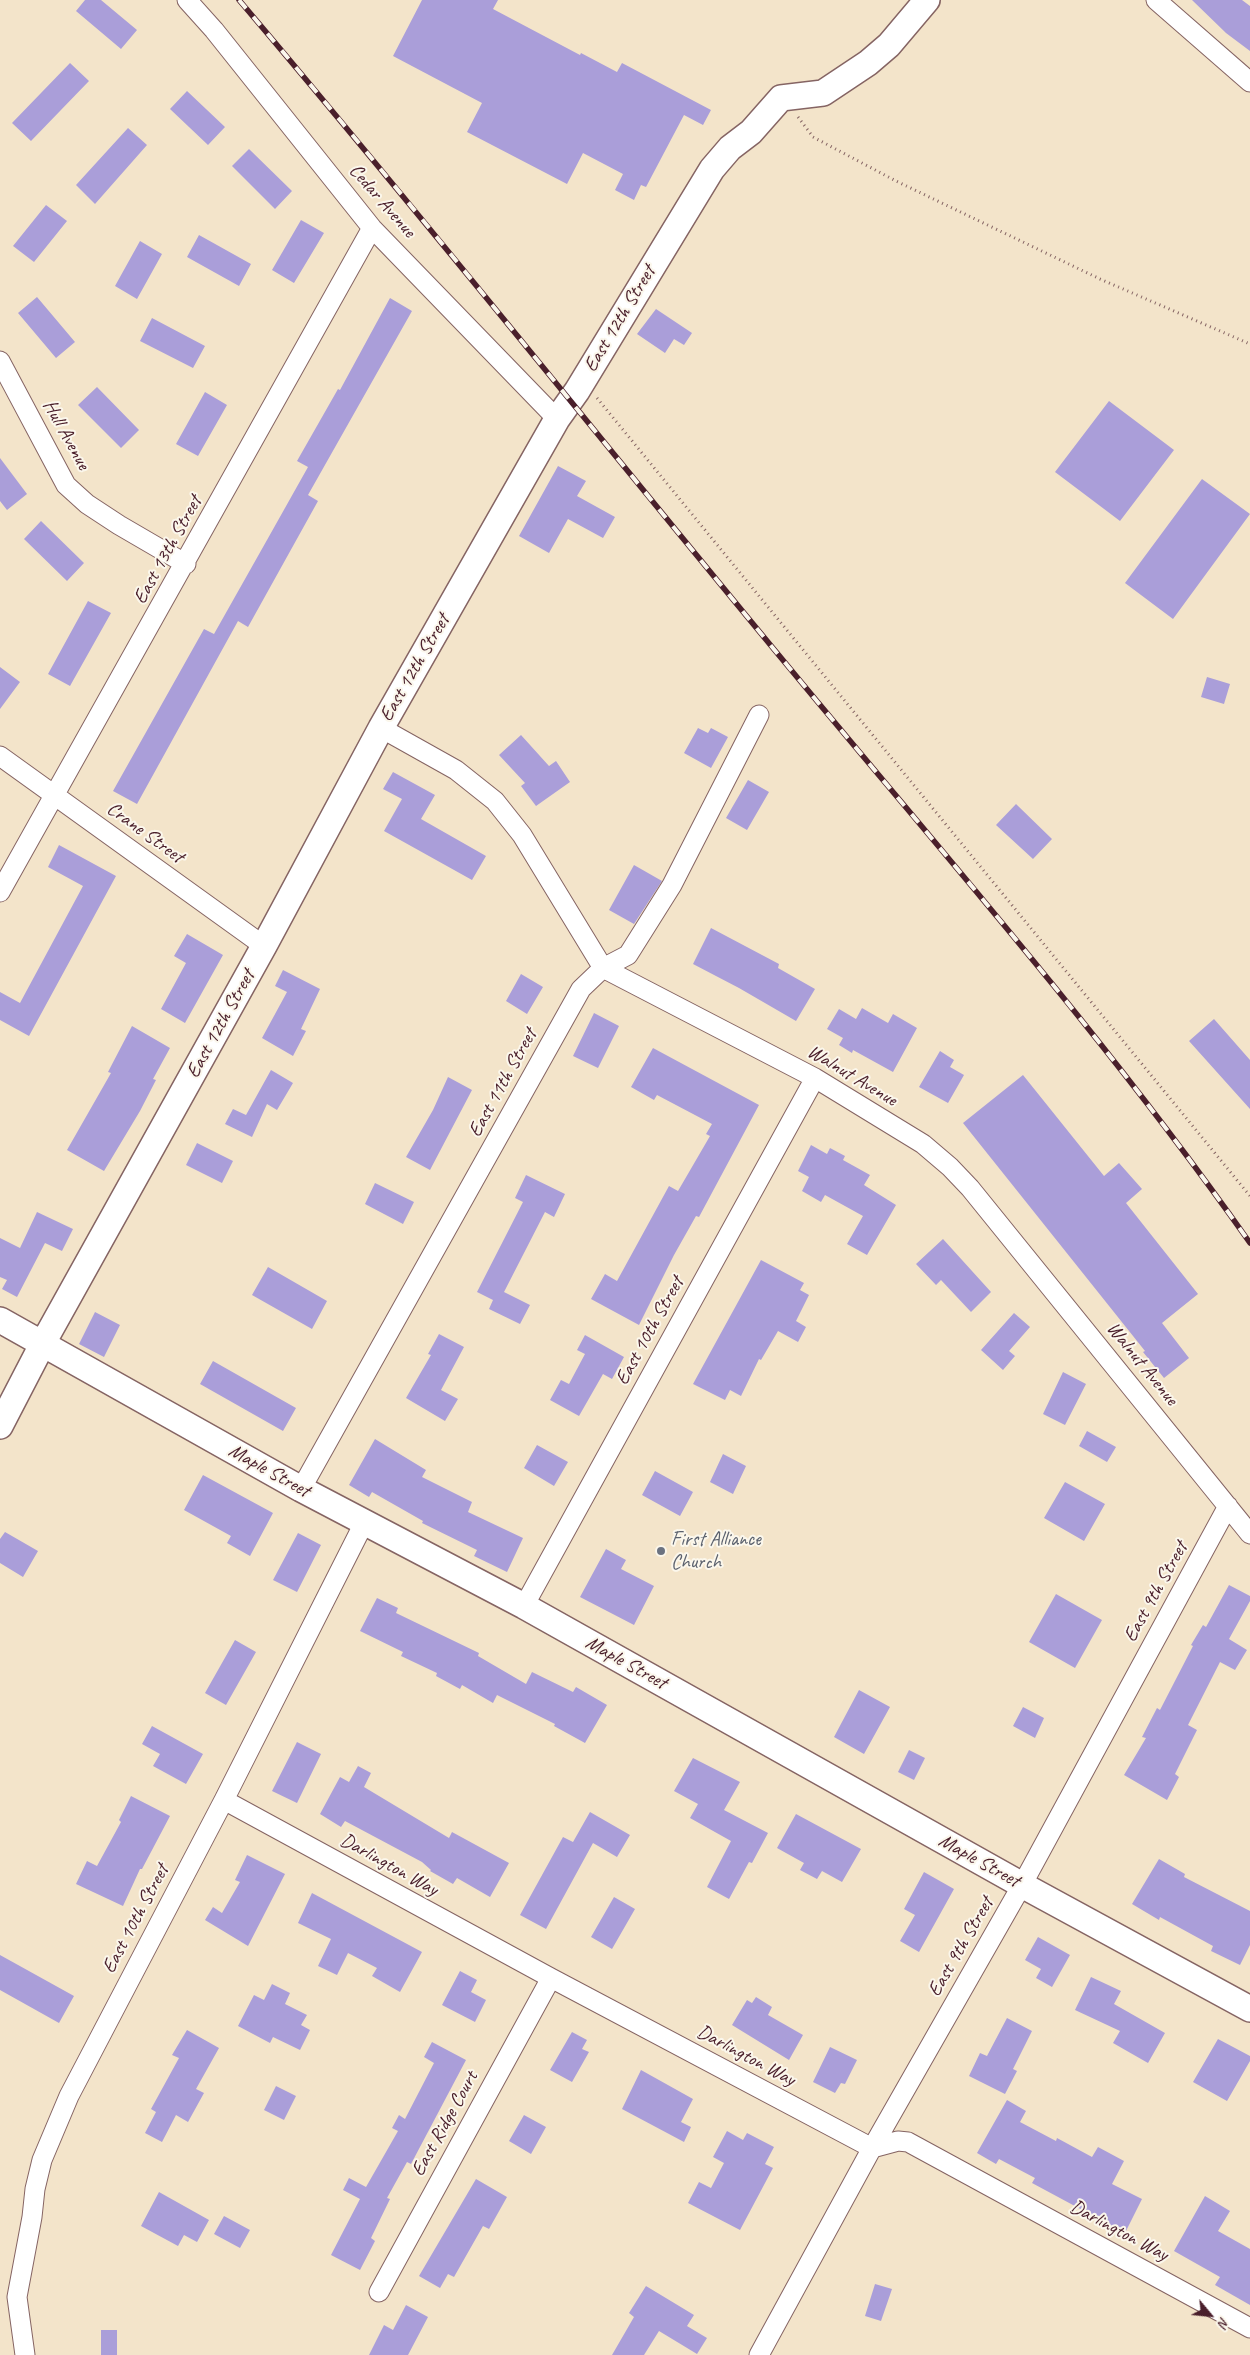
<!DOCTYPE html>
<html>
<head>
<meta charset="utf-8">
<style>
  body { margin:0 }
  #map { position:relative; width:1250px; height:2355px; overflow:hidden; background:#f3e4ca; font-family:Caveat,sans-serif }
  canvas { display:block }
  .north { position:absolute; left:1185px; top:2290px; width:50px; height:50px; -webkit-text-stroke:4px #fbf7ec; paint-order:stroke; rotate:118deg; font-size:14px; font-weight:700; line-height:20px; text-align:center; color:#4a1f2b }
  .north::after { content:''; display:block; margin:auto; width:18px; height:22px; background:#4a1f2b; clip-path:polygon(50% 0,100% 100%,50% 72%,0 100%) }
</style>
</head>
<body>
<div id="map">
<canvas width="1250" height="2355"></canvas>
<div class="north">N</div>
</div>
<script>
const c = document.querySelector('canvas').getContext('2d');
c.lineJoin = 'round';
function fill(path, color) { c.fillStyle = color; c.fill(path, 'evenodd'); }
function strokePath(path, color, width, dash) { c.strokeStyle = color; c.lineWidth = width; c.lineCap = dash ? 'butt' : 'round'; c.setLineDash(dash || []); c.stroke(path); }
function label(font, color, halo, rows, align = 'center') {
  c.font = font + ' Caveat,sans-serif'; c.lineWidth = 4; c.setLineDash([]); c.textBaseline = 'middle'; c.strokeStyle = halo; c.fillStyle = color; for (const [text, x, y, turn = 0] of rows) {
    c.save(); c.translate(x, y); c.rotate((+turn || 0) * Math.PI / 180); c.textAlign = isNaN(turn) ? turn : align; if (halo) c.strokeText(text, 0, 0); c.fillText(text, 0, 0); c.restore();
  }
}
const building = new Path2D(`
  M85,0H101L137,30L121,49L76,11Z
  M422,0H498L493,9L580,55L581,53L617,72L622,63L711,110L703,125L684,115L646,187L641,185L634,200L615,190L623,174L583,153L567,184L467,132L482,103L393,56Z
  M1192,0H1242L1250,6V51L1226,33Z
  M70,63L89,81L31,141L12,123Z
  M187,91L225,127L208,145L170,109Z
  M128,128L147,145L95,204L76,185Z
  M249,149L292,191L275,209L232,166Z
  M46,205L67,221L34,262L13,246Z
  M301,220L324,233L294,283L272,270Z
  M199,235L251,264L239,286L187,257Z
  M140,241L162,254L137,299L115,286Z
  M37,297L75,342L56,358L18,313Z
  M390,298L412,311L308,495L318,501L248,627L238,621L137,804L113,791L204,629L214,634L267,540L308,467L297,461L338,389L340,390Z
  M656,309L692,333L684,345L674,339L665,353L637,334Z
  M152,318L205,346L193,368L140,341Z
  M97,387L139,430L121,448L78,405Z
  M205,392L227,405L198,456L176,444Z
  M1109,401L1174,450L1120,521L1055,472Z
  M0,458L27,494L7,510L0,501Z
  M558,466L586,481L577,496L615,517L603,538L568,519L549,553L519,536Z
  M1202,479L1250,514L1173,619L1125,583Z
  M41,521L84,563L67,581L24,539Z
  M88,601L111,613L70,686L48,674Z
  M0,667L20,682L0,709Z
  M1207,677L1230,684L1224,704L1201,697Z
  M698,728L708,733L711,728L728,737L711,768L684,753Z
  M521,735L549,766L556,761L570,782L536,806L521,786L525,783L499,755Z
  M393,772L435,795L421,819L486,856L472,880L384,831L402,799L383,789Z
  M748,780L769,792L747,830L726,818Z
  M1016,804L1052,839L1033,859L996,825Z
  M59,845L116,876L29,1036L0,1020V992L20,1003L83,886L48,867Z
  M634,865L662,881L634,924L609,910Z
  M711,928L779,964L778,968L815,989L796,1021L739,988L693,964Z
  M187,934L223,955L185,1023L161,1009L186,963L174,956Z
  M283,970L320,989L301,1029L306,1031L293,1056L262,1038L287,992L275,986Z
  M521,974L543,987L527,1014L506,1001Z
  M862,1008L888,1023L893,1014L917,1028L893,1072L853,1050L852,1053L839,1045L843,1038L827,1029L839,1009L856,1019Z
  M594,1013L619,1026L598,1068L573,1056Z
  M1214,1019L1250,1060V1109L1189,1041Z
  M132,1026L170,1048L153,1079L156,1080L140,1111L104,1171L67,1150L111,1073L108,1072Z
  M653,1048L759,1105L699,1217L696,1216L674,1255L639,1325L591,1299L605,1274L617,1281L669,1186L678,1191L710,1136L706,1134L712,1124L657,1095L654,1100L631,1087Z
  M940,1051L954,1060L950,1067L964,1075L948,1103L919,1087Z
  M271,1070L293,1083L277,1110L267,1104L252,1137L225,1124L233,1109L246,1115Z
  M1023,1075L1104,1176L1119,1163L1142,1189L1126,1203L1198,1294L1162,1323L1189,1358L1164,1378L1143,1352L1145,1351L963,1123Z
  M448,1077L472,1090L430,1170L406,1157L433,1110Z
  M197,1143L233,1161L222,1183L186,1165Z
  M811,1145L827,1154L830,1148L845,1156L843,1160L870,1175L864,1185L896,1205L867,1255L847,1244L863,1216L825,1195L821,1202L802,1191L809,1177L798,1171Z
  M526,1175L565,1194L554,1217L545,1212L504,1292L530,1305L520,1324L489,1309L493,1300L477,1292L523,1202L515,1198Z
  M375,1183L414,1202L403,1224L365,1204Z
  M37,1212L73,1229L62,1251L45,1243L17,1297L2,1289L7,1280L0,1277V1238L20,1248Z
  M943,1239L991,1292L971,1312L941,1280L936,1285L916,1264Z
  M761,1260L804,1283L800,1290L809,1295L796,1321L806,1327L798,1342L778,1331L761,1360L759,1359L741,1396L730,1390L725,1400L693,1384Z
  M268,1267L327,1301L312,1329L252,1295Z
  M95,1312L120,1325L104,1357L79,1344Z
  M1014,1313L1030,1327L1009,1351L1015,1356L1003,1370L981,1350Z
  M439,1334L464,1347L441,1390L458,1399L445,1421L406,1398L431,1355L428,1354Z
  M585,1335L624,1357L612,1379L603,1374L579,1416L550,1400L561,1380L569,1384L585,1354L577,1350Z
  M213,1361L296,1408L283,1431L200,1384Z
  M1063,1372L1086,1384L1065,1425L1043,1414Z
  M1087,1431L1116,1447L1107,1462L1079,1446Z
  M375,1439L426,1470L422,1477L472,1502L468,1512L523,1538L507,1572L474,1556L477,1550L422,1523L423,1521L372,1492L369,1497L349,1485Z
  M537,1445L568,1462L554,1486L524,1468Z
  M723,1454L746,1466L733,1494L710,1482Z
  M655,1471L693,1492L680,1516L642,1495Z
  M203,1475L273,1513L250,1556L227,1543L231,1536L184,1510Z
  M1065,1482L1105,1504L1084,1541L1044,1518Z
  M5,1532L38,1551L23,1577L0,1563V1539Z
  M298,1533L321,1545L297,1592L273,1580Z
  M606,1549L626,1560L621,1569L654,1586L634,1625L580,1597Z
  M1229,1585L1250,1596V1601L1229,1639L1247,1650L1235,1670L1220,1662L1188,1725L1197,1730L1175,1774L1179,1777L1167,1800L1124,1775L1146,1738L1142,1737L1157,1708L1160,1710L1193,1646L1191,1645L1203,1625L1206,1627Z
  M1056,1594L1102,1620L1075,1668L1029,1642Z
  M377,1598L398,1608L396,1613L479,1653L478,1656L526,1684L532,1672L573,1692L576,1687L607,1705L585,1743L554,1726L555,1724L497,1695L493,1703L462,1685L460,1689L436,1676L437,1673L401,1656L403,1652L360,1631Z
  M235,1640L256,1652L226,1705L205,1693Z
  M859,1690L890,1707L864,1754L834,1737Z
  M1023,1707L1044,1718L1035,1738L1013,1726Z
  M152,1726L203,1754L186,1784L153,1766L160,1754L142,1744Z
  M297,1742L321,1754L297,1803L272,1791Z
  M909,1750L925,1758L914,1780L898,1772Z
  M693,1758L740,1782L724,1810L768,1833L752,1863L749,1862L729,1899L707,1887L731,1841L690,1818L698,1804L674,1791Z
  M358,1766L371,1773L364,1787L449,1838L452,1832L509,1863L490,1897L457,1878L453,1884L430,1871L431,1870L422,1862L345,1821L341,1827L320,1814L340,1777L349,1782Z
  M131,1796L170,1816L142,1869H140L123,1906L76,1884L87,1861L97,1866L121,1822L119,1820Z
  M590,1812L630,1835L617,1857L593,1843L546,1929L520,1915L563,1837L573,1842Z
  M796,1814L861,1849L842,1882L822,1871L817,1879L800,1870L804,1863L777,1848Z
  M247,1855L285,1874L248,1946L205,1920L213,1907L222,1913L240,1882L235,1880Z
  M1159,1859L1185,1874L1184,1877L1250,1911V1945L1240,1965L1211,1951L1213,1946L1160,1917L1159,1920L1132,1904Z
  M924,1872L954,1889L919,1952L900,1941L915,1915L904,1909Z
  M312,1893L422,1952L400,1992L372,1976L377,1968L348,1953L337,1975L318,1966L331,1939L298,1923Z
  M614,1897L635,1909L612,1949L591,1937Z
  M1038,1937L1070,1955L1052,1987L1036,1978L1041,1969L1025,1960Z
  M0,1955L74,1996L59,2023L0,1990Z
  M460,1971L477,1980L471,1992L486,2000L475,2022L442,2005Z
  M1091,1977L1121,1991L1114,2004L1165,2033L1148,2063L1113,2043L1120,2031L1075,2010Z
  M272,1984L290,1993L285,2004L307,2015L301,2025L310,2030L300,2050L273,2037L270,2043L238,2026L254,1995L264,2000Z
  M756,1997L772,2007L768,2015L803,2035L789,2060L732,2025L747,2000L752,2003Z
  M1007,2018L1032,2031L1013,2069L1017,2071L1005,2094L969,2076L980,2053L987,2056Z
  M187,2030L219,2048L196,2089L204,2093L188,2122L176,2115L162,2142L145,2133L156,2112L151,2109L179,2058L172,2055Z
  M572,2032L587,2040L582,2049L589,2052L572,2082L550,2070Z
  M1218,2039L1250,2056V2061L1227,2101L1193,2082Z
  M432,2042L466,2060L411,2164L407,2162L387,2198L390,2199L371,2238L375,2241L360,2270L331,2255L360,2199L343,2190L349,2178L366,2187L398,2131L392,2128L399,2115L405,2119L434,2063L424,2057Z
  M830,2047L857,2060L845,2084L841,2083L835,2093L813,2082Z
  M641,2070L693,2099L681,2122L691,2127L684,2142L622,2109Z
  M276,2086L296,2096L284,2120L264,2110Z
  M1007,2100L1026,2111L1020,2122L1056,2141L1057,2138L1092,2157L1098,2147L1124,2161L1112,2184L1142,2199L1125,2233L1032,2183L1035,2178L999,2159L996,2164L977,2153Z
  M524,2115L546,2127L531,2154L509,2141Z
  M727,2131L743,2140L747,2133L774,2147L765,2164L773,2168L740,2230L688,2203L699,2182L711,2188L724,2163L713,2157Z
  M476,2179L507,2197L489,2229L483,2226L454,2277L448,2274L440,2288L419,2276Z
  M159,2192L209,2220L197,2242L184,2235L178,2246L141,2226Z
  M1205,2196L1230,2211L1218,2231L1250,2249V2305L1215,2285L1220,2277L1174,2251Z
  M224,2216L250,2230L240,2248L214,2234Z
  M875,2284L892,2289L881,2321L865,2316Z
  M646,2286L694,2315L687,2326L707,2338L697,2354L659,2331L644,2355H612L634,2317L629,2313Z
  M406,2305L428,2317L408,2355H369L384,2325L393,2330Z
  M101,2330H117V2355H101Z`);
const path = new Path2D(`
  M798,117L813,137L896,181L1100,279L1250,344
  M597,398L1250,1196`);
const minor = new Path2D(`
  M187,0L214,30L372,228L557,419
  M1156,0L1250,82
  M0,361L66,485L87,504L119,525L186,564
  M381,728L456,770L495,801L522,835L603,968L815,1078L923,1144L950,1167L970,1188L1250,1534
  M0,756L264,946
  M0,892L372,228
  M301,1489L581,989L603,968L628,955L672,885L759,715
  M524,1606L815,1078
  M224,1800L551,1978L872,2148L898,2141L908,2142L1250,2328
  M379,2292L551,1978
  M25,2355L17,2297L32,2217L35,2189L42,2160L69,2096L224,1800L364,1523
  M759,2355L872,2148L1022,1885L1228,1506`);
const major = new Path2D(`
  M0,1320L301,1489L524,1606L1022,1885L1250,2009
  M0,1426L43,1343L264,946L381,728L557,419L577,391L712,169L730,148L751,132L781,98L823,93L868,63L889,45L927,0`);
const rail = new Path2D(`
  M239,0C425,219 604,444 787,665C944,855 1108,1041 1250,1243`);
const markers = [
  [661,1551,5,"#6b7280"]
];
const streetNames = [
  ["Cedar Avenue",382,201,49],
  ["East 12th Street",620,319,-59],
  ["Hull Avenue",66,435,61],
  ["East 13th Street",168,550,-61],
  ["East 12th Street",415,668,-60],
  ["Crane Street",145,833,36],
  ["East 12th Street",221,1024,-61],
  ["Walnut Avenue",852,1076,31],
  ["East 11th Street",503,1083,-61],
  ["East 10th Street",650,1331,-61],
  ["Walnut Avenue",1142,1364,51],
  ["Maple Street",269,1471,29],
  ["East 9th Street",1156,1592,-61],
  ["Maple Street",626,1663,29],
  ["Maple Street",979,1861,29],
  ["Darlington Way",389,1865,29],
  ["East 10th Street",136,1919,-62],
  ["East 9th Street",961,1947,-60],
  ["Darlington Way",746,2056,28],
  ["East Ridge Court",445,2124,-61],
  ["Darlington Way",1119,2231,28]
];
const worshipNames = [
  ["First Alliance",671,1540],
  ["Church",671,1563]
];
fill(building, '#aa9ed9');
strokePath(minor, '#856463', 21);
strokePath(major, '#856463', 28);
strokePath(path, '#856463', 3, [1, 4]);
strokePath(minor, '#fff', 19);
strokePath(major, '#fff', 25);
strokePath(rail, '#4a1f2b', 5.5);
strokePath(rail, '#fbf7ec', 4, [11]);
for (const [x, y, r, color] of markers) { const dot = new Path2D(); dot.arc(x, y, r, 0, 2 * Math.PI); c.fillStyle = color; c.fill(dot); strokePath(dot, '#fbf7ec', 2); }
label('20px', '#4a1f2b', '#fbf7ec', streetNames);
label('20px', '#5b616d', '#fbf7ec', worshipNames, 'left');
</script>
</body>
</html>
